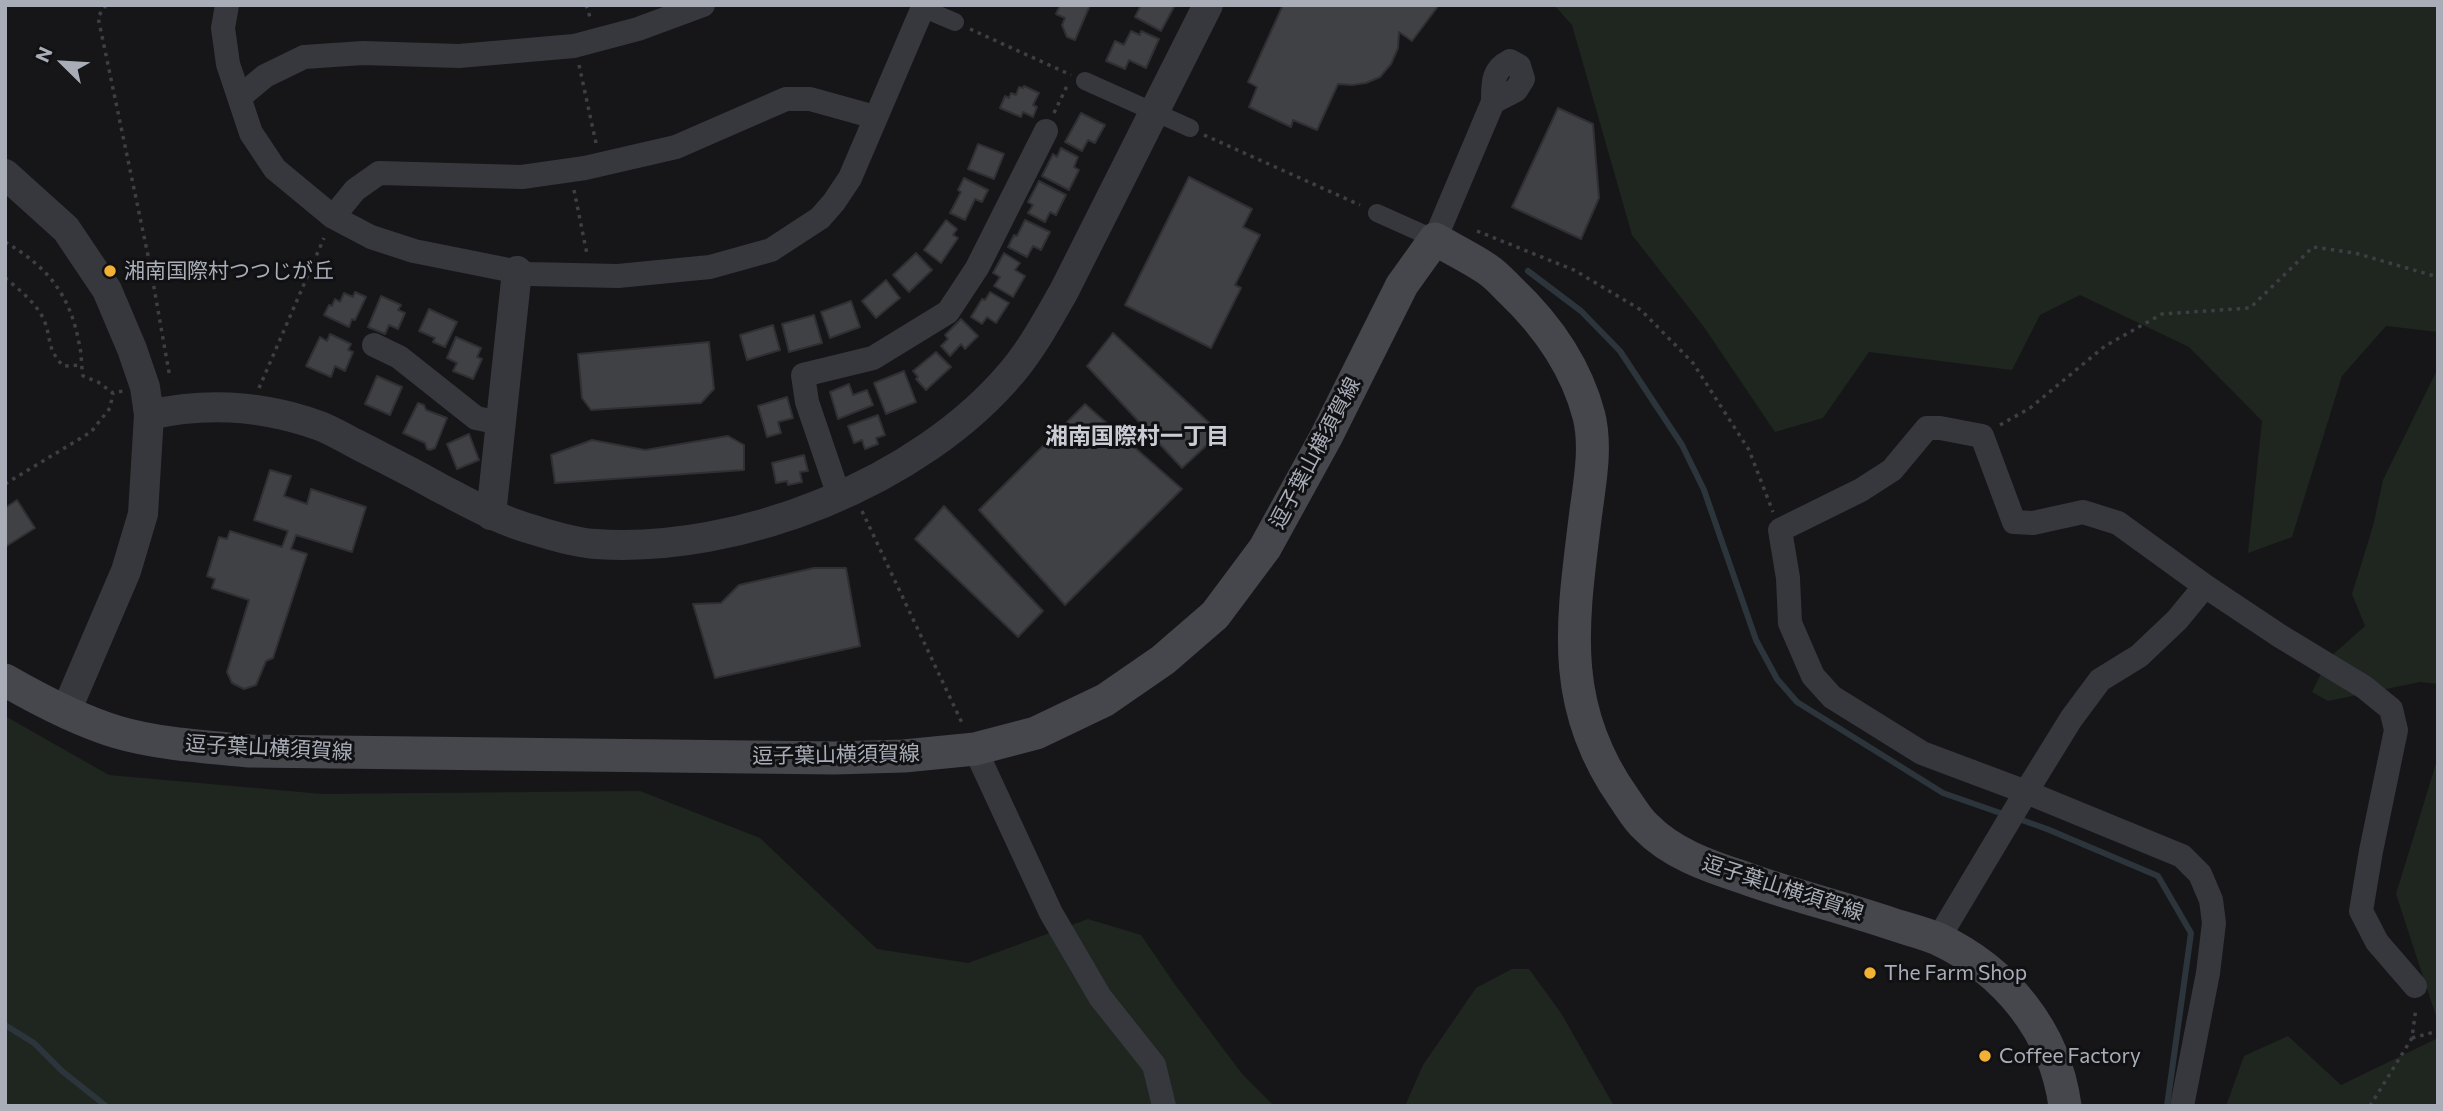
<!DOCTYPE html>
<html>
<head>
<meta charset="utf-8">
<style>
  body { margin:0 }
  #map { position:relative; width:2443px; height:1111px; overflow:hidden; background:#161618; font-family:Commissioner,sans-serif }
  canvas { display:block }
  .frame { position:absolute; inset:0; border:7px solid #a8adb8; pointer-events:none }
  .north { position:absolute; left:28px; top:28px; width:70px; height:70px; -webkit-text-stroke:5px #111113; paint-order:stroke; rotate:294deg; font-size:19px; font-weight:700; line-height:28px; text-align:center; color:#a8adb8 }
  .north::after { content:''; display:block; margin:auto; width:24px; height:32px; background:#a8adb8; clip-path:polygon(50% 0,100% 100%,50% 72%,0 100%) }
</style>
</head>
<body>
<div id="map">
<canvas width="2443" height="1111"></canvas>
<div class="frame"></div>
<div class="north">N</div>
</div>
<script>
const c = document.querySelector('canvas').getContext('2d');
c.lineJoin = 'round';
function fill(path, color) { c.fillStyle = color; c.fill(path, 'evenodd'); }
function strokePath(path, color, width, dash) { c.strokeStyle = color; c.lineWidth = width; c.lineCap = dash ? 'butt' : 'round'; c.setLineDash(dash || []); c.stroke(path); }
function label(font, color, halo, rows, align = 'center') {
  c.font = font + ' Commissioner,"Noto Sans JP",sans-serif'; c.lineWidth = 6; c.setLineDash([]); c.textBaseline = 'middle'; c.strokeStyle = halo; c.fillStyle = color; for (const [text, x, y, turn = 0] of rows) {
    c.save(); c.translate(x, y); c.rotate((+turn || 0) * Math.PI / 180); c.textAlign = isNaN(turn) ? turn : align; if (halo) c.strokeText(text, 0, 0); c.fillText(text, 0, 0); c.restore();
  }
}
const green = new Path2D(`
  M1554,5H2438V332L2386,326L2342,376L2292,537L2248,553L2262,421L2189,347L2080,295L2040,315L2012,370L1869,352L1823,418L1775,432L1704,327L1632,235L1572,25Z
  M2438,368V684L2420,682L2328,701L2312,692L2329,658L2365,626L2352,594L2373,526L2383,480Z
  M5,716L109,775L323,794L640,791L760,838L877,949L968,963L1088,919L1141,935L1176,986L1243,1075L1274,1106H5Z
  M2438,757V1022L2396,894Z
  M1512,969H1529L1561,1013L1614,1106H1405L1423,1065L1476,988Z
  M2288,1036L2341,1085L2438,1038V1106H2226L2244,1056Z`);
const stream = new Path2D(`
  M1528,271L1581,311L1620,351L1682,445L1704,490L1756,640L1777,679L1797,702L1943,793L2006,815
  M2016,818L2047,829L2158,876L2191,933L2167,1106
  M5,1025L34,1043L62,1071L106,1106`);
const building = new Path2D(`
  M1060,5H1090L1075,40L1067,37L1062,25L1065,18L1056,14Z
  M1141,5H1175L1161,31L1135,17Z
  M1283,5H1439L1412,41L1399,32L1398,48L1391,64L1380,77L1366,83L1352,85L1338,84L1317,130L1293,120L1291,127L1249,107L1257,87L1248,82Z
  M1131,31L1140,35L1141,31L1159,39L1146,68L1129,60L1125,69L1106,61L1115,41L1124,45Z
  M1024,86L1039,93L1033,105L1037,107L1033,117L1023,112L1021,117L1000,108L1005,96L1009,98L1011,93L1016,95L1019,87L1023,88Z
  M1558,108L1593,124L1599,198L1581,239L1512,207Z
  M1081,113L1105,125L1095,143L1088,140L1082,151L1065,142Z
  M978,144L1004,154L994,179L968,169Z
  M1061,148L1078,157L1074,167L1079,170L1069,190L1042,176L1053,154L1057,157Z
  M1189,177L1252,209L1243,227L1260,235L1235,285L1241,288L1211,348L1125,305Z
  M964,178L988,190L982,202L975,199L965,220L950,213L961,192L958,190Z
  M1039,181L1066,195L1056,215L1050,212L1045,222L1028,213L1033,205L1028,202Z
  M946,220L957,229L953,235L958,238L941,263L924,250Z
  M1025,220L1050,232L1041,250L1033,246L1027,257L1008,247L1014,235L1017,236Z
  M916,253L932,270L909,292L893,275Z
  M1004,253L1020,263L1015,270L1025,276L1013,297L994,286L1000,277L993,273Z
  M886,280L900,298L876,318L862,301Z
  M355,292L366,297L355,320L352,319L349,327L324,315L329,305L332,306L335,299L340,302L344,293L353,297Z
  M990,292L1009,303L996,323L987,317L982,324L971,317L982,299L985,300Z
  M381,296L401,305L398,310L405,313L398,329L389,325L385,334L368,327Z
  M851,301L860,327L830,338L821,312Z
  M429,309L457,322L445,347L433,342L435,338L419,331Z
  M814,315L822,343L789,352L782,324Z
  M961,319L978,336L965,349L961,344L950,356L941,346L948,339L945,335Z
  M773,325L780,350L747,360L740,335Z
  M1113,333L1220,433L1182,468L1087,366Z
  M330,334L351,344L348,350L353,352L345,371L335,366L331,377L306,366L320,337L327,341Z
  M456,337L481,348L477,357L482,359L473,379L453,371L457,363L447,358Z
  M709,342L714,389L701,403L591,410L582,398L578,354Z
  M936,352L951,367L926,390L916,379L918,377L913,371Z
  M904,371L916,402L886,414L874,383Z
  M377,376L402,387L390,415L365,404Z
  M849,384L853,395L867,390L873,405L838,419L830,392Z
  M787,397L793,418L778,422L781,433L767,437L758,406Z
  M418,403L424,405L426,410L447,418L435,448L430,450L427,449L425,443L403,433Z
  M1085,404L1182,489L1065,605L979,510Z
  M878,415L885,435L876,438L878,444L865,449L862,440L854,443L848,426Z
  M469,434L479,460L457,469L447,444Z
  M728,436L744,445V470L555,483L551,455L592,440L645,450Z
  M804,455L808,471L800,472L802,482L788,485L787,481L776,483L772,463Z
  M270,470L291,476L284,496L307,504L311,489L366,507L352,552L296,535L291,549L307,554L273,658L266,661L256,685L244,689L232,683L227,672L249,600L212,588L215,579L207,576L219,537L227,539L230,531L282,547L288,531L254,520Z
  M17,500L35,528L5,547V508Z
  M944,506L1043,611L1018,637L915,539Z
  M814,568H846L860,646L715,678L693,604L721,603L739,585Z`);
const path = new Path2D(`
  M106,5L98,17L150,265L170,378
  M586,5L591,20
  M970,29L1071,75
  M579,65L596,143
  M1054,113L1067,86
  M1204,135L1360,205
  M574,190L587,254
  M1477,231L1574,270L1641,310L1693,363L1749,450L1773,512
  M5,242C48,267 70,295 79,343C82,354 81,365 83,376L98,382L113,393L123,391
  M5,278C18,288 37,304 44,320C52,340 46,347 63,366L81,365
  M259,388L324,238
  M2000,425L2030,408L2105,346L2162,314L2250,308L2313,247L2355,253L2438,277
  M5,484L91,432L110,408L113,393
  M862,511L963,725
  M2412,1038L2438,1031
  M2370,1106L2412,1038L2416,1008`);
const pedestrian = new Path2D(`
  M922,8L955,22
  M1085,81L1190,128
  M1377,213L1435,239`);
const minor = new Path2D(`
  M227,5L223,28L228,64L251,133L275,169L333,217L371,237L414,251L529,274L618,276L710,267L771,250L820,218L834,202L850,178L924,5
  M241,96L265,76L304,57L363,53L459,56L574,46L638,29L703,5
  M333,217L355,190L379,173L522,177L585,168L676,147L786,99H810L875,117
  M1435,239L1493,102C1493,83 1492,70 1510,61L1519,66L1523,79L1516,90L1493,102
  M374,345L399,357L476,418L501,423
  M839,496L807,402L803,375L873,358L948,312L977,268L1046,131
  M2205,586L2280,636L2364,687L2391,709L2396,730L2371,851L2361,911L2377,942L2415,986
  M975,749L1051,913L1100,997L1154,1065L1164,1106
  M1938,939L2026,792L2071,719L2100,680L2139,656L2177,620L2205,586L2118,523L2083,512L2033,523L2014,522L1982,436L1940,428H1927L1892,470L1861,490L1780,530L1788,578L1790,623L1813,676L1832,697L1922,753L2026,792L2182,856L2200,874L2211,900L2214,923L2208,973L2182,1106`);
const tertiary = new Path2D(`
  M5,174L66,229L107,290L132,349L145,387L149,415L143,514L126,571L66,711
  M149,415C206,402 265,406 320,426C333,431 346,439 358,445C385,459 412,472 438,487C469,503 500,521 534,530C553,536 576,543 596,544C739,554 921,482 1013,371C1033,347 1048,319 1064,291L1208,5
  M491,515L517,271`);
const secondary = new Path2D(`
  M5,680C38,699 81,721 117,732C157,744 208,747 250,751L834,758L904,756L975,749L1036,733L1105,700L1163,660L1215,615L1265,548L1326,437L1402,285L1435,239C1452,249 1471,258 1487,269C1496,275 1503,283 1510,290C1547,325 1576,366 1589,416C1597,449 1589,486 1585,519C1572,624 1559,706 1624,798C1631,808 1637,819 1646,827C1671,853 1708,866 1742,877C1791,895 1842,907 1892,924C1907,929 1924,933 1938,939C2006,971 2055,1031 2065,1106`);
const markers = [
  [110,271,7,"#f2b134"],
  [1870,973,7,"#f2b134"],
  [1985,1056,7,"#f2b134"]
];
const poiNames = [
  ["湘南国際村つつじが丘",124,271],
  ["The Farm Shop",1884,973],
  ["Coffee Factory",1999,1056]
];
const streetNames = [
  ["逗子葉山横須賀線",1315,453,-62],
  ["逗子葉山横須賀線",269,748,3],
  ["逗子葉山横須賀線",836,755,-1],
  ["逗子葉山横須賀線",1783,888,18]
];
const neighbourhoodNames = [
  ["湘南国際村一丁目",1137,436]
];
fill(green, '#1e261f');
strokePath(stream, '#2c353c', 6);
fill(building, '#404145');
strokePath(building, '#303034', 2);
strokePath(path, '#3d3f44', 3.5, [3.5, 5]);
strokePath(pedestrian, '#37383d', 18);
strokePath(minor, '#37383d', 24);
strokePath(tertiary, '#37383d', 30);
strokePath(secondary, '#45474d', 33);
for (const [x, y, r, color] of markers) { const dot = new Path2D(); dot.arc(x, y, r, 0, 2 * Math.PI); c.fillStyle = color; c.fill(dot); strokePath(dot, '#111113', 2.5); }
label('21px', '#a8adb8', '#111113', poiNames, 'left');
label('21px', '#a8adb8', '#111113', streetNames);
label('bold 23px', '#c9ccd4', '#111113', neighbourhoodNames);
</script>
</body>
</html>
